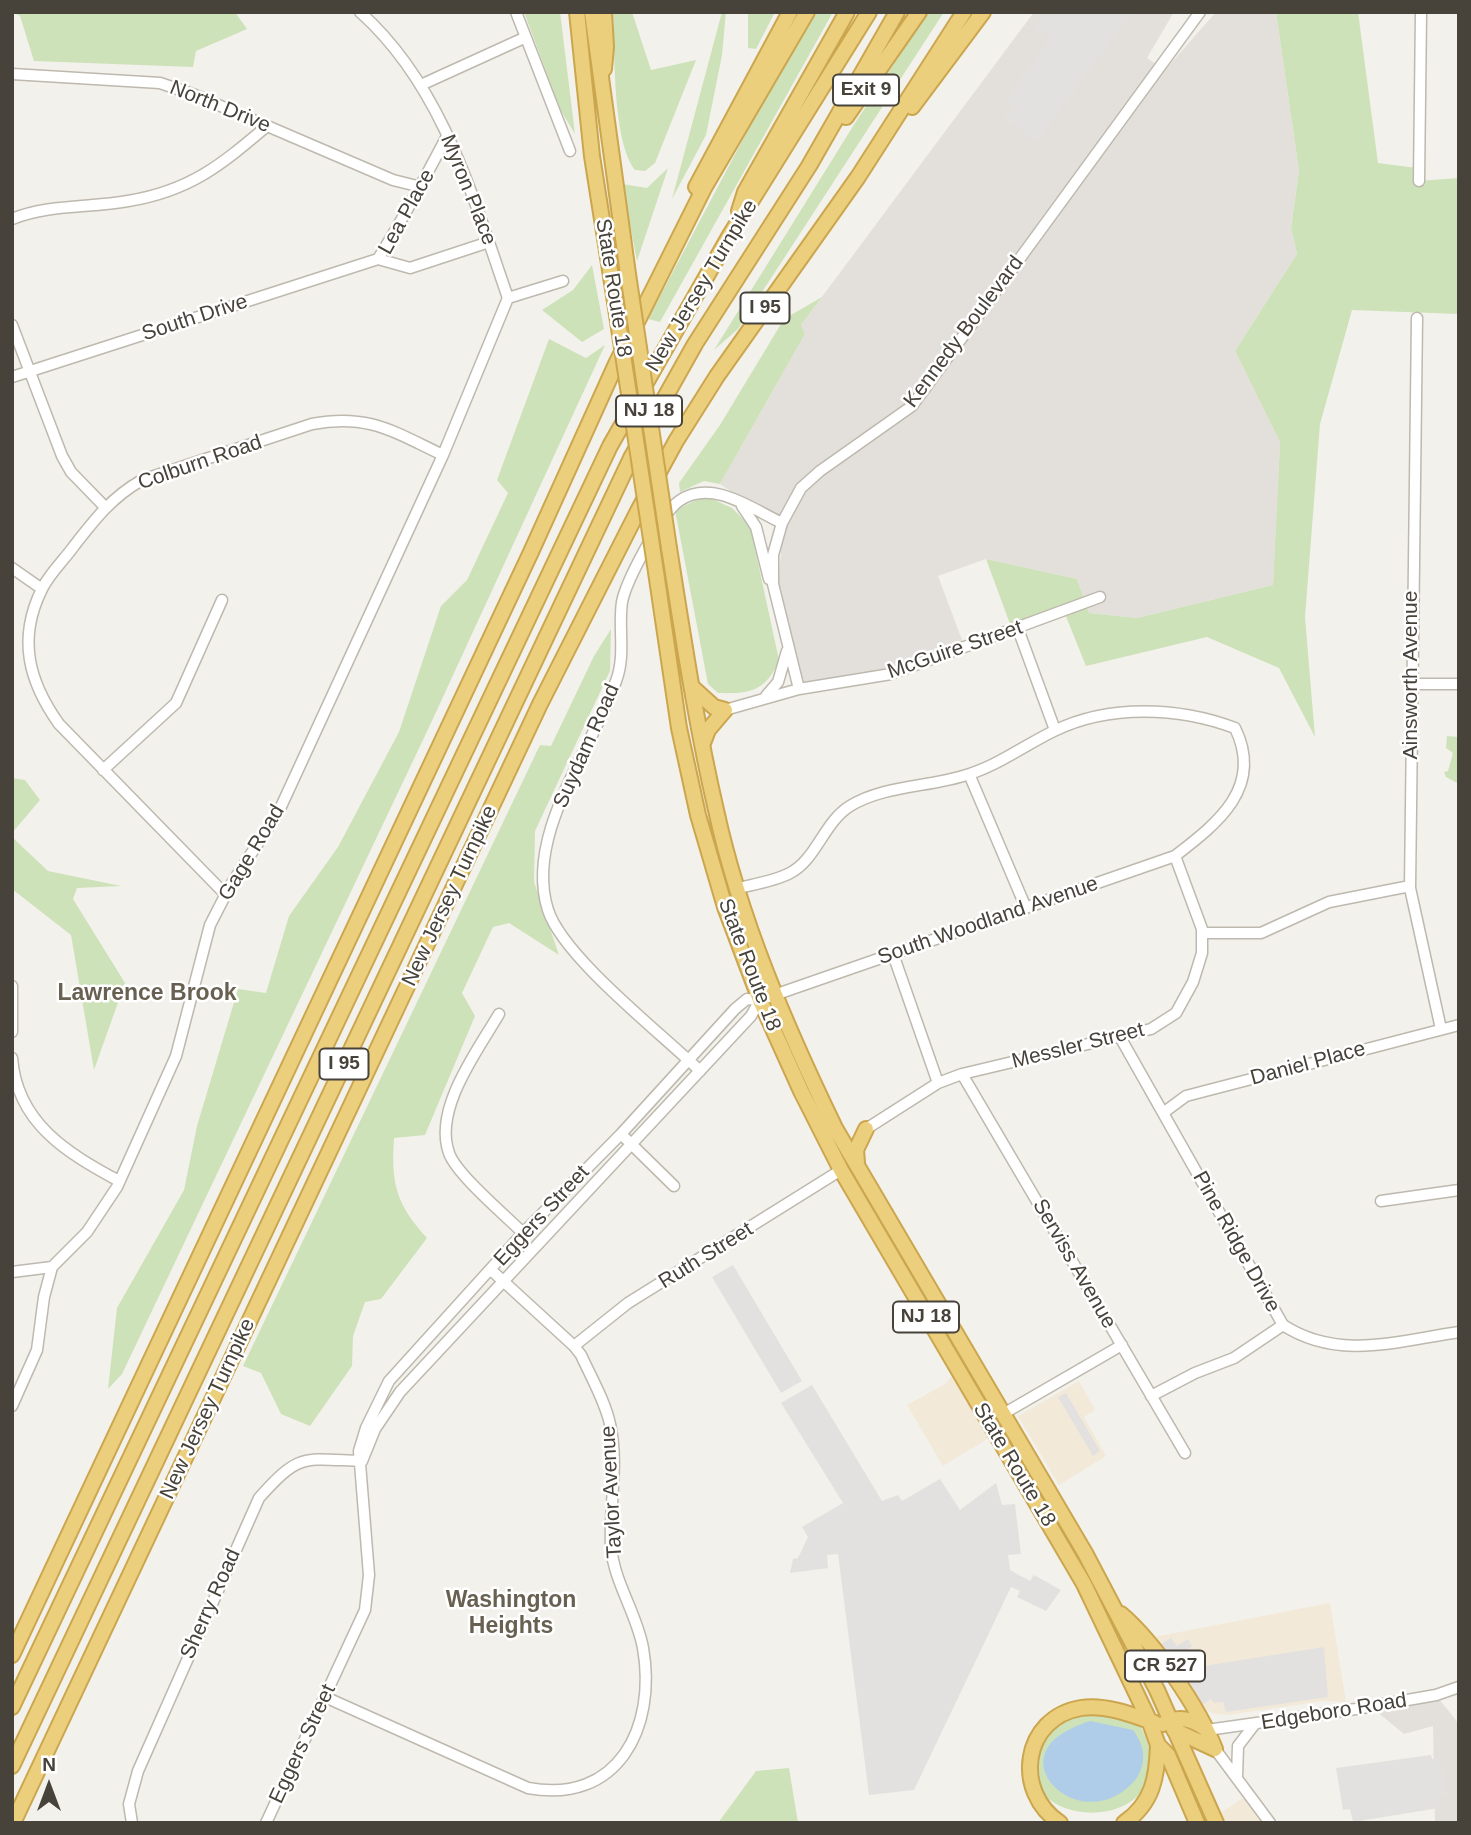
<!DOCTYPE html>
<html>
<head>
<meta charset="utf-8">
<style>
  body { margin:0 }
  #map { position:relative; width:1471px; height:1835px; overflow:hidden; background:#f3f1eb; font-family:Helvetica,sans-serif }
  canvas { display:block }
  .frame { position:absolute; inset:0; border:14px solid #47423a; pointer-events:none }
  .north { position:absolute; left:14px; top:1751px; width:70px; height:70px; -webkit-text-stroke:5px #fff; paint-order:stroke; rotate:0deg; font-size:19px; font-weight:700; line-height:28px; text-align:center; color:#47423a }
  .north::after { content:''; display:block; margin:auto; width:24px; height:32px; background:#47423a; clip-path:polygon(50% 0,100% 100%,50% 72%,0 100%) }
</style>
</head>
<body>
<div id="map">
<canvas width="1471" height="1835"></canvas>
<div class="frame"></div>
<div class="north">N</div>
</div>
<script>
const c = document.querySelector('canvas').getContext('2d');
c.lineJoin = 'round';
function fill(path, color) { c.fillStyle = color; c.fill(path, 'evenodd'); }
function strokePath(path, color, width, dash) { c.strokeStyle = color; c.lineWidth = width; c.lineCap = dash ? 'butt' : 'round'; c.setLineDash(dash || []); c.stroke(path); }
function label(font, color, halo, rows, align = 'center') {
  c.font = font + ' Helvetica,sans-serif'; c.lineWidth = 5; c.setLineDash([]); c.textBaseline = 'middle'; c.strokeStyle = halo; c.fillStyle = color; for (const [text, x, y, turn = 0] of rows) {
    c.save(); c.translate(x, y); c.rotate((+turn || 0) * Math.PI / 180); c.textAlign = isNaN(turn) ? turn : align; if (halo) c.strokeText(text, 0, 0); c.fillText(text, 0, 0); c.restore();
  }
}
const commercial = new Path2D(`
  M952,1376L989,1438L943,1466L907,1405L945,1384Z
  M1079,1381L1095,1410L1084,1417L1106,1456L1059,1485L1018,1416Z
  M1330,1603L1346,1702L1323,1701L1227,1715L1212,1713L1202,1707L1154,1637Z
  M1249,1794L1270,1823H1216L1214,1817Z`);
const industrial = new Path2D(`
  M1034,12H1174L1147,58L1165,70L1216,12H1276L1299,171L1291,226L1297,254L1235,351L1280,442L1273,585L1137,618L1089,613L1077,579L986,559L938,576L965,648L805,691L777,602L783,526L720,484L805,334L801,325Z
  M1439,1699L1459,1724V1823H1435L1433,1726L1404,1734L1376,1711Z`);
const green = new Path2D(`
  M12,12H235L247,29L196,51L193,67L34,61L20,16Z
  M524,12H560L575,134L560,109Z
  M613,12H632L651,70L696,60L655,163L645,171L635,170C612,140 615,51 613,12Z
  M722,12H726L722,55L706,135L672,199Z
  M748,12H775L756,49L748,48Z
  M817,12H833L660,322L648,319L751,124Z
  M928,12H944L738,329L714,350L855,123Z
  M1276,12H1358L1378,163L1417,168L1418,181L1459,178V314L1352,310L1320,424L1305,617L1315,737L1279,668L1207,637L1086,666L1065,614L1013,632L986,559L1077,579L1089,613L1137,618L1273,585L1280,442L1235,351L1297,254L1291,227L1299,171Z
  M668,168L637,261L622,184L647,188Z
  M592,265L604,329L582,342L542,310L573,290Z
  M822,297L801,325L805,334L720,484L704,481L680,492L679,483L720,425L784,319Z
  M549,339L586,358L605,345L431,723L122,1374L108,1389L117,1308L184,1190L197,1126L238,989L266,993L289,916L338,847L399,732L441,606L467,580L508,493L497,480Z
  M699,499H712L732,508L750,526L779,660C766,691 751,694 718,693L708,684L675,510Z
  M611,629L610,671L535,831L534,882L559,955L509,923L493,927L462,993L475,1016L425,1135L394,1138C391,1184 396,1204 427,1238L381,1299L365,1302L353,1336L352,1366L310,1426L281,1414L261,1373L243,1366L540,745L551,746L594,656Z
  M1447,736L1459,737V784L1446,777L1444,772L1448,771L1453,753L1446,748Z
  M12,778L25,780L40,800L12,833Z
  M12,837L48,871L121,886L77,888L73,899L125,983L94,1070L71,935L12,889Z
  M1091,1714L1139,1724C1187,1807 1083,1835 1043,1794C1037,1782 1034,1766 1037,1752C1044,1728 1068,1717 1091,1714Z
  M789,1768L798,1823H718L756,1771Z`);
const parking = new Path2D(`
  M1046,12H1133L1037,141L1003,119L1014,107L1005,99L1046,45L1048,36L1034,28Z
  M733,1265L802,1381L781,1393L712,1277Z
  M812,1385L882,1501L898,1495L902,1501L940,1479L960,1510L996,1483L1002,1505L1015,1504L1021,1554L1008,1555L1010,1570L1030,1581L1034,1575L1061,1590L1046,1611L1017,1597L1020,1591L1011,1587L914,1790L869,1795L838,1554L827,1555L828,1568L790,1573L793,1559L798,1558L808,1537L802,1527L843,1503L781,1403Z
  M1066,1393L1100,1451L1093,1456L1058,1397Z
  M1171,1638L1177,1646L1188,1639L1192,1646L1186,1651L1197,1667L1324,1647L1328,1697L1226,1712L1223,1702L1214,1703L1211,1699L1202,1705L1161,1644Z
  M1431,1755L1432,1759L1440,1757L1446,1796L1438,1797L1439,1808L1353,1822L1350,1809L1343,1810L1336,1768Z`);
const water = new Path2D(`
  M1090,1721L1133,1730C1145,1746 1147,1762 1136,1779C1090,1835 1013,1775 1056,1738C1066,1730 1078,1725 1090,1721Z`);
const minor = new Path2D(`
  M360,12C442,85 473,197 508,298
  M516,12L570,151
  M12,74L160,83L195,95L393,180L417,186
  M423,84L524,38
  M1419,181L1421,12
  M12,219C49,204 90,208 128,201C190,191 221,165 267,126
  M378,259C403,219 425,178 447,136
  M378,259L410,268L489,242
  M508,298L563,281
  M1417,318L1410,888L1441,1029
  M12,325L62,456L71,472L104,506
  M12,377L378,259
  M742,506L756,527L769,579
  M12,568L42,589
  M1018,629L1055,730
  M1411,684H1459
  M799,689L773,584V555L782,523L801,488L820,471L912,406L1200,12
  M766,696L778,682L787,651
  M725,710L799,689L891,674L1100,597
  M103,770L176,703L222,600
  M969,774L1026,908
  M225,894L59,724C29,682 17,639 42,589C49,574 64,560 74,546C95,519 112,497 142,480L312,424C368,413 394,432 443,455
  M1202,933H1261L1329,902L1410,886
  M893,954L938,1083
  M12,986V1032
  M499,1014C478,1050 433,1109 449,1153C456,1174 506,1216 523,1233
  M1120,1037L1283,1325C1338,1361 1398,1341 1459,1332
  M12,1058C17,1123 67,1153 119,1181
  M700,1071C661,1033 563,957 548,910C524,835 592,750 616,681C626,655 618,628 622,602C626,581 662,513 679,501C712,478 752,509 782,523
  M962,1074L1185,1453
  M1163,1113L1186,1096L1459,1025
  M866,1129L938,1083L962,1074L1151,1029L1176,1013L1193,982L1202,953V929L1175,856
  M621,1134L674,1186
  M1381,1201L1459,1190
  M12,1272L52,1267
  M574,1346L628,1303L841,1170
  M1151,1396L1195,1373L1234,1358L1283,1325
  M12,1406L37,1350L44,1297L52,1267L87,1232L117,1187L176,1056L210,925L230,886L279,811L443,455L508,298
  M1003,1414L1122,1345
  M362,1461L375,1429L400,1392L751,1016L760,1000L1175,856C1218,823 1264,787 1235,728C1179,707 1109,704 1054,731C1023,746 996,767 963,776C927,787 882,786 850,806C824,822 816,860 790,873C775,881 755,884 738,888
  M325,1697L528,1788C618,1805 657,1727 643,1648C637,1614 614,1582 611,1547C609,1506 619,1464 610,1424C605,1401 591,1377 581,1355L574,1346L491,1270
  M1207,1730L1356,1709L1436,1695L1459,1687
  M1215,1749L1270,1823
  M1237,1777L1238,1746L1254,1725
  M132,1823L129,1804L138,1771L259,1498C300,1452 303,1459 362,1461
  M266,1823L365,1610L369,1575L359,1451L366,1428L389,1381L523,1233L621,1134L735,1009L747,999L760,1000`);
const highway = new Path2D(`
  M577,12L592,156L615,302
  M592,12L628,274
  M604,12L606,47L604,69
  M912,107L983,12
  M846,117L919,12
  M696,187L790,12
  M739,211L745,192L847,12
  M669,548C683,636 696,724 716,810C740,920 786,1027 835,1128L1085,1553L1157,1690L1216,1823
  M656,572L679,728L698,815L725,907L760,1000L801,1091L841,1170L1084,1584L1149,1720L1158,1745L1168,1755L1197,1823
  M693,688L714,707L725,710
  M703,743L708,730L725,710
  M857,1163L856,1150L866,1129
  M1121,1614C1155,1643 1199,1708 1215,1749
  M12,1655L531,552L616,364L704,188L807,12
  M12,1707L610,446L730,235L869,12
  M1163,1724C1179,1715 1192,1719 1206,1729
  M1174,1730L1215,1749
  M12,1766L631,458L695,344L809,166L897,12
  M13,1823L540,704L639,509L676,441L717,376L858,177L964,12
  M1060,1823C1013,1792 1022,1718 1081,1708C1105,1704 1133,1715 1155,1723
  M1124,1823C1153,1803 1157,1777 1158,1745`);
const highwayBridge = new Path2D(`
  M628,274L669,548
  M615,302L656,572`);
const shields = [
  [866,90,66],
  [765,308,49],
  [649,411,66],
  [344,1064,49],
  [926,1317,66],
  [1165,1666,80]
];
const shieldNames = [
  ["Exit 9",866,90],
  ["I 95",765,308],
  ["NJ 18",649,411],
  ["I 95",344,1064],
  ["NJ 18",926,1317],
  ["CR 527",1165,1666]
];
const streetNames = [
  ["North Drive",220,107,22],
  ["Myron Place",468,190,68],
  ["Lea Place",407,212,-61],
  ["New Jersey Turnpike",702,286,-59],
  ["State Route 18",613,288,81],
  ["South Drive",195,318,-18],
  ["Kennedy Boulevard",964,332,-53],
  ["Colburn Road",200,463,-19],
  ["McGuire Street",955,650,-19],
  ["Ainsworth Avenue",1411,675,-90],
  ["Suydam Road",587,746,-66],
  ["Gage Road",252,853,-59],
  ["New Jersey Turnpike",450,896,-65],
  ["South Woodland Avenue",988,921,-19],
  ["State Route 18",749,965,69],
  ["Messler Street",1078,1046,-14],
  ["Daniel Place",1308,1064,-15],
  ["Eggers Street",542,1216,-47],
  ["Pine Ridge Drive",1236,1242,61],
  ["Ruth Street",706,1256,-32],
  ["Serviss Avenue",1074,1264,60],
  ["New Jersey Turnpike",208,1409,-65],
  ["State Route 18",1014,1465,59],
  ["Taylor Avenue",612,1492,-93],
  ["Sherry Road",211,1604,-66],
  ["Edgeboro Road",1334,1712,-9],
  ["Eggers Street",303,1744,-65]
];
const neighbourhoodNames = [
  ["Lawrence Brook",147,994],
  ["Washington",511,1601],
  ["Heights",511,1627]
];
fill(commercial, '#f2e9d9');
fill(industrial, '#e3e0dc');
fill(green, '#cde2b9');
fill(parking, '#e3e1df');
fill(water, '#afcde8');
strokePath(minor, '#beb9ae', 13);
strokePath(highway, '#cba64e', 18);
strokePath(minor, '#fff', 10);
strokePath(highway, '#eccf7d', 14);
strokePath(highwayBridge, '#cba64e', 18, []);
strokePath(highwayBridge, '#eccf7d', 14);
for (const [x, y, w] of shields) { const box = new Path2D(); box.roundRect(x - w / 2, y - 15.5, w, 31, 5); c.fillStyle = '#fff'; c.fill(box); strokePath(box, '#47423a', 2); }
label('bold 19px', '#47423a', null, shieldNames);
label('21px', '#47423a', '#fff', streetNames);
label('bold 23px', '#686152', '#fff', neighbourhoodNames);
</script>
</body>
</html>
